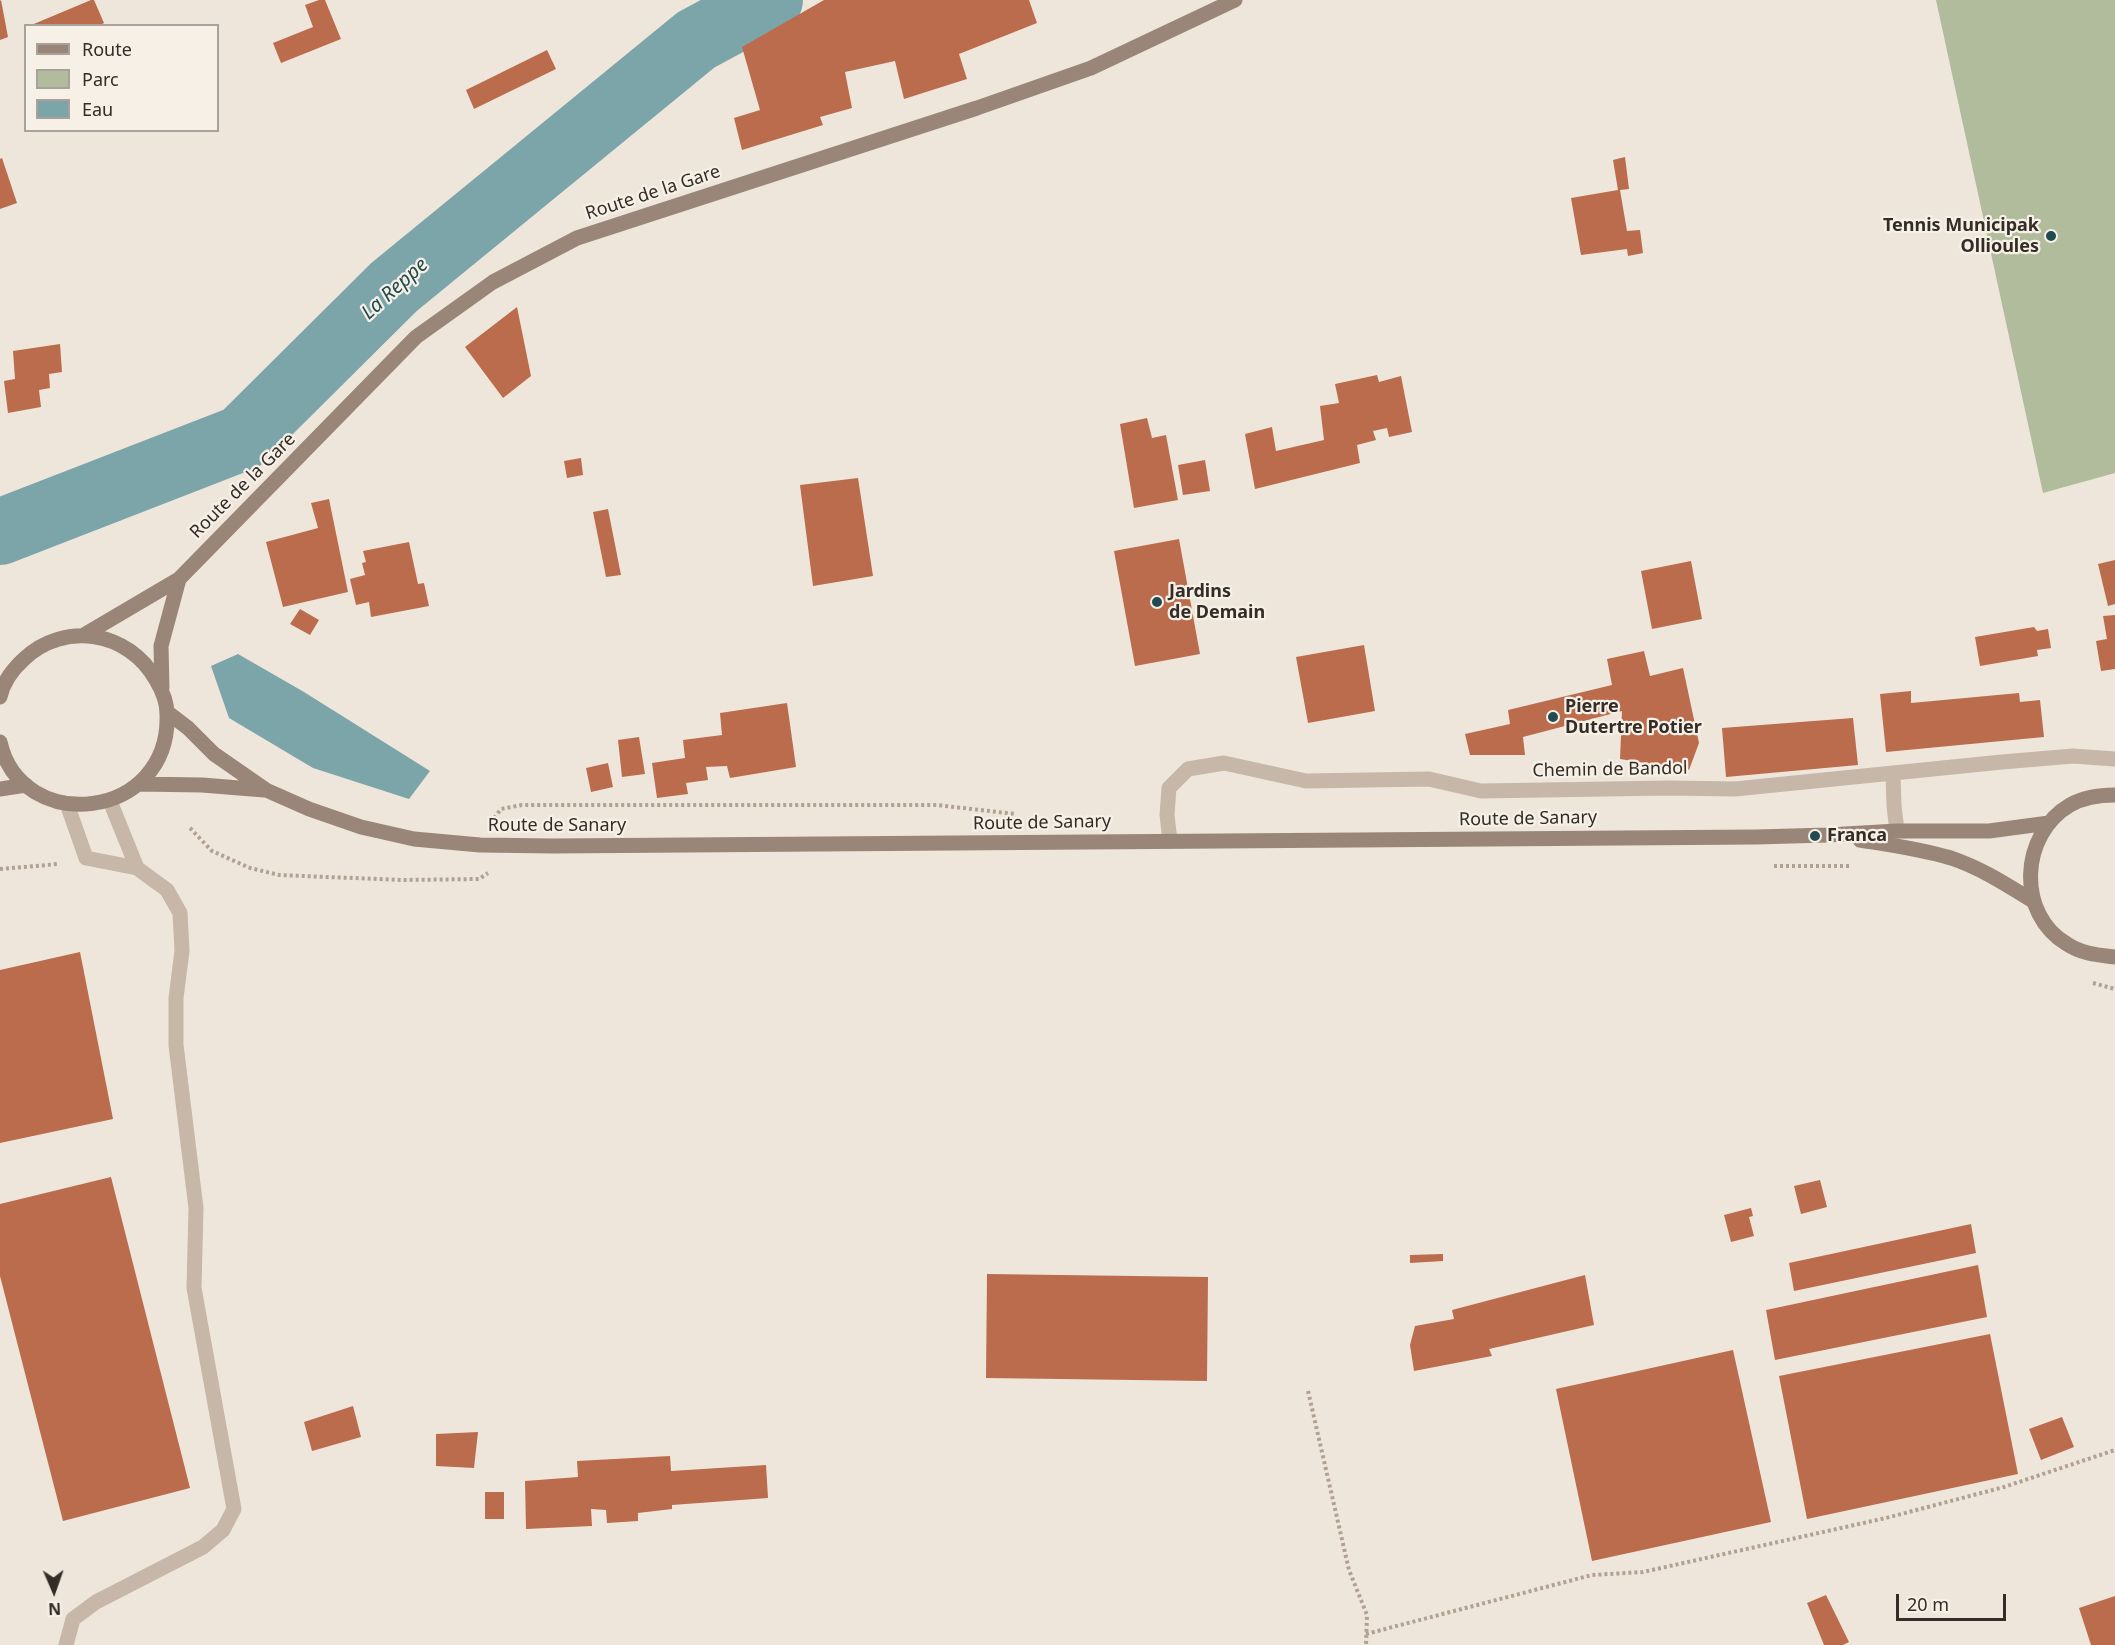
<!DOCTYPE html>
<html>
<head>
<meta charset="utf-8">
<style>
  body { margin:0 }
  #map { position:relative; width:2115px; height:1645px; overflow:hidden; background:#efe6db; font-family:"Noto Sans",sans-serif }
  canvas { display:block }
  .legend { position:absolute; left:24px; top:24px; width:195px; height:108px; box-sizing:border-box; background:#f7f0e6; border:2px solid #a9a29a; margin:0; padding:8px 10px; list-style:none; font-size:18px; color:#332c27 }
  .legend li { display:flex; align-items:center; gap:12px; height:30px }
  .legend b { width:30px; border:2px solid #a9a29a }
  .north { position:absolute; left:24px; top:1561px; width:60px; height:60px; -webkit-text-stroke:4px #f7f0e6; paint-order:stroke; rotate:178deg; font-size:16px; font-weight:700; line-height:24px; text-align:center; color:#332c27 }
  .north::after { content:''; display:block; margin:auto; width:21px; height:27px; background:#332c27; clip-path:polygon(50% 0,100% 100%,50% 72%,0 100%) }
  .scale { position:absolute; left:1896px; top:1594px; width:110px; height:27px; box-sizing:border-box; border:3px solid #332c27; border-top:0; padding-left:8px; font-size:18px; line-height:21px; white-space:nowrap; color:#332c27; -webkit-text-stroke:4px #f7f0e6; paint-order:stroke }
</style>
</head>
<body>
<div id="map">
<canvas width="2115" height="1645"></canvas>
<ul class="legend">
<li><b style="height:8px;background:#998679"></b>Route</li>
<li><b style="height:16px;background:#b0bc9c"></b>Parc</li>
<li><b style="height:16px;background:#7ca5a9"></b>Eau</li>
</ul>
<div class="north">N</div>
<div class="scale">20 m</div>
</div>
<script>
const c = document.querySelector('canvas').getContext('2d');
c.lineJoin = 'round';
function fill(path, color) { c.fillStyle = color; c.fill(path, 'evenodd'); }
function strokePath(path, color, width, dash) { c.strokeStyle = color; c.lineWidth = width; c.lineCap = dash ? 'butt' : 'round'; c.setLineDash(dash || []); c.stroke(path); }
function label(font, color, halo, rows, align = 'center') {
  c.font = font + ' "Noto Sans",sans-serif'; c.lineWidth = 4.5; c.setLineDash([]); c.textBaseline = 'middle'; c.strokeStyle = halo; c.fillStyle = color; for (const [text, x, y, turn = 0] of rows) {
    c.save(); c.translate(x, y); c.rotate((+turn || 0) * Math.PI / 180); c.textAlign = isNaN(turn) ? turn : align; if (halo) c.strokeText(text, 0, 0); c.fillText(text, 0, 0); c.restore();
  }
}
const green = new Path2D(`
  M1936,0H2115V473L2043,493Z`);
const water = new Path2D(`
  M238,654L304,692L430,771L409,799L313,768L229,718L211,666Z`);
const river = new Path2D(`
  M0,532L242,438L394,287L696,40L770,0`);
const building = new Path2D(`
  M1,0L8,37L0,40V1Z
  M91,0H94L104,23L99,26H29Z
  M319,0H325L341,39L281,63L273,43L313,27L305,5Z
  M824,0H1029L1037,23L959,54L967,79L904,99L895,61L845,72L852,108L820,117L823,125L742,150L734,118L760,110L742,47Z
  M547,50L556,69L474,109L466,90Z
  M1625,157L1629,189L1620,190L1627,231L1640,230L1643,253L1628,256L1627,249L1581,255L1571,198L1618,190L1613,160Z
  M2,158L17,203L0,209V159Z
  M517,307L531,376L503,398L465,347Z
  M60,344L62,372L49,374L50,388L39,390L41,407L8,413L4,381L15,379L13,351Z
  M1377,375L1379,382L1401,376L1412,432L1389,437L1387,428L1373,431L1376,440L1357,445L1360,463L1255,489L1245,434L1272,427L1276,451L1324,440L1320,406L1339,403L1335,384Z
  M1147,418L1152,438L1166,435L1178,500L1134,508L1120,424Z
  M581,458L583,475L567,478L564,461Z
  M1205,460L1210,491L1183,495L1178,465Z
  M858,478L873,576L813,586L800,485Z
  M329,499L348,592L283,607L266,542L318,528L311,503Z
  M608,509L621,575L606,577L593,512Z
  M1179,539L1200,654L1135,666L1114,551Z
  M409,542L418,584L424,583L429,606L371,617L369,602L356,605L350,579L365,575L362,563L366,562L363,551Z
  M2115,560V604L2108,606L2098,564Z
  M1691,561L1702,619L1652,629L1641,571Z
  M300,609L319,620L310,635L290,624Z
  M2115,615V669L2101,671L2096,641L2107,639L2103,616Z
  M2034,627L2037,631L2048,629L2051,648L2037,650L2038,656L1980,666L1975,637Z
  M1364,645L1375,711L1308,723L1296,657Z
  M1644,651L1650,676L1683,668L1699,743L1689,770L1620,759L1622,711L1523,737L1525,755H1470L1465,734L1510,724L1508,710L1612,685L1607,659Z
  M1911,691V703L2019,693L2020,702L2040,700L2044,737L1886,752L1880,694Z
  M787,703L796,767L730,778L727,766L706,767L708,780L686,783L688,794L657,798L652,763L685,758L683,740L722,735L720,713Z
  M1853,718L1858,765L1726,777L1722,728Z
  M639,737L645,774L622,777L618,740Z
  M608,763L613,787L591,792L586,768Z
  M80,952L113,1119L0,1143V970Z
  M111,1177L190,1488L63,1521L0,1276V1204Z
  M1820,1180L1827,1207L1801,1214L1794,1186Z
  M1751,1208L1753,1216L1749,1217L1754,1236L1731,1242L1724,1215Z
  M1971,1224L1976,1253L1794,1291L1789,1263Z
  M1443,1254V1261L1410,1263V1255Z
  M1978,1265L1987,1317L1775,1360L1766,1310Z
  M987,1274L1208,1277L1207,1381L986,1378Z
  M1585,1275L1594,1325L1489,1349L1492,1356L1414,1371L1410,1345L1415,1326L1454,1319L1452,1310Z
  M1990,1334L2018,1474L1807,1519L1779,1376Z
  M1733,1350L1771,1522L1592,1561L1556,1389Z
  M353,1406L361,1437L312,1451L304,1422Z
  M2062,1417L2074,1447L2041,1460L2029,1429Z
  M478,1432L474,1468L436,1466V1434Z
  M670,1456L671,1471L766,1465L768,1498L672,1505V1509L638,1513V1521L607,1523L606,1510L591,1509L592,1526L526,1529L525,1481L578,1477L577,1461Z
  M485,1492H504V1519H485Z
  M1826,1595L1849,1642L1843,1645H1824L1807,1603Z
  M2115,1596V1645H2091L2079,1608Z`);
const path = new Path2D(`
  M494,818L501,809L522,805H937L1015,814
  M190,828L212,851L250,868L279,875L402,880L479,879L488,873
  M1774,866H1850
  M0,869L58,864
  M2093,983L2115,989
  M1308,1391L1349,1570L1367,1615L1366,1645
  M1366,1634L1592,1575L1643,1572L1886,1518L2004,1487L2115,1450`);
const lane = new Path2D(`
  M1893,774L1894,806L1897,831
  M110,801L137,868
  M1170,841L1167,815L1169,788L1188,769L1224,763L1306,781L1429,779L1481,791L1669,788L1735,789L2002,762L2073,756L2115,759
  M66,1645L73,1619L96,1602L203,1547L223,1530L234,1509L194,1288L196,1208L176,1045V998L182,951L180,913L167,890L137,868L86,858L67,804`);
const secondary = new Path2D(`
  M84,635L179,579L416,337L493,282L577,238L977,108L1091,68L1235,0
  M162,688L161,646L179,579
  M0,697C3,683 13,669 24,659C64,621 129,631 156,680C162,690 167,702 167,714C171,821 21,836 0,742
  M167,712L188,728L214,754L266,790L309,809L361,827L414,839L480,845L553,846L1756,837L1828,835L1897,831H1989L2049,823
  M138,784L202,785L264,790
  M0,789L26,785
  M2115,795C2100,795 2084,797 2070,805C2020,834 2016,914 2067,944C2082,954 2098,955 2115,957
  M1860,840C1891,845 1921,849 1951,858C1981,868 2007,885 2033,901`);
const markers = [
  [2051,236,6,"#214b51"],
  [1157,602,6,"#214b51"],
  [1553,717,6,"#214b51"],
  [1815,836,6,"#214b51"]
];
const streetNames = [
  ["Route de la Gare",653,193,-18],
  ["Route de la Gare",243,486,-45],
  ["Chemin de Bandol",1610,770,-1],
  ["Route de Sanary",1528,819,-1],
  ["Route de Sanary",1042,823,-1],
  ["Route de Sanary",557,826]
];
const poiNames = [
  ["Tennis Municipak",2039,226,"right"],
  ["Ollioules",2039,247,"right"],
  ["Jardins",1169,592],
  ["de Demain",1169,613],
  ["Pierre",1565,707],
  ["Dutertre Potier",1565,728],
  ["Franca",1827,836]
];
const waterNames = [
  ["La Reppe",395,289,-42]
];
fill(green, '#b0bc9c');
fill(water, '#7ca5a9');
strokePath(river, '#7ca5a9', 66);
fill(building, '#ba6c4d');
strokePath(path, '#b1a192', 4, [3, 3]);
strokePath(lane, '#c6b7a8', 15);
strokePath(secondary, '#998679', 15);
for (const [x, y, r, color] of markers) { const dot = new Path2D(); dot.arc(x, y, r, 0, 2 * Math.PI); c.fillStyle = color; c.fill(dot); strokePath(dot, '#f7f0e6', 2); }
label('18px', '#332c27', '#f7f0e6', streetNames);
label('bold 18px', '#332c27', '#f7f0e6', poiNames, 'left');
label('italic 20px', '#214b51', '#f7f0e6', waterNames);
</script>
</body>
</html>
